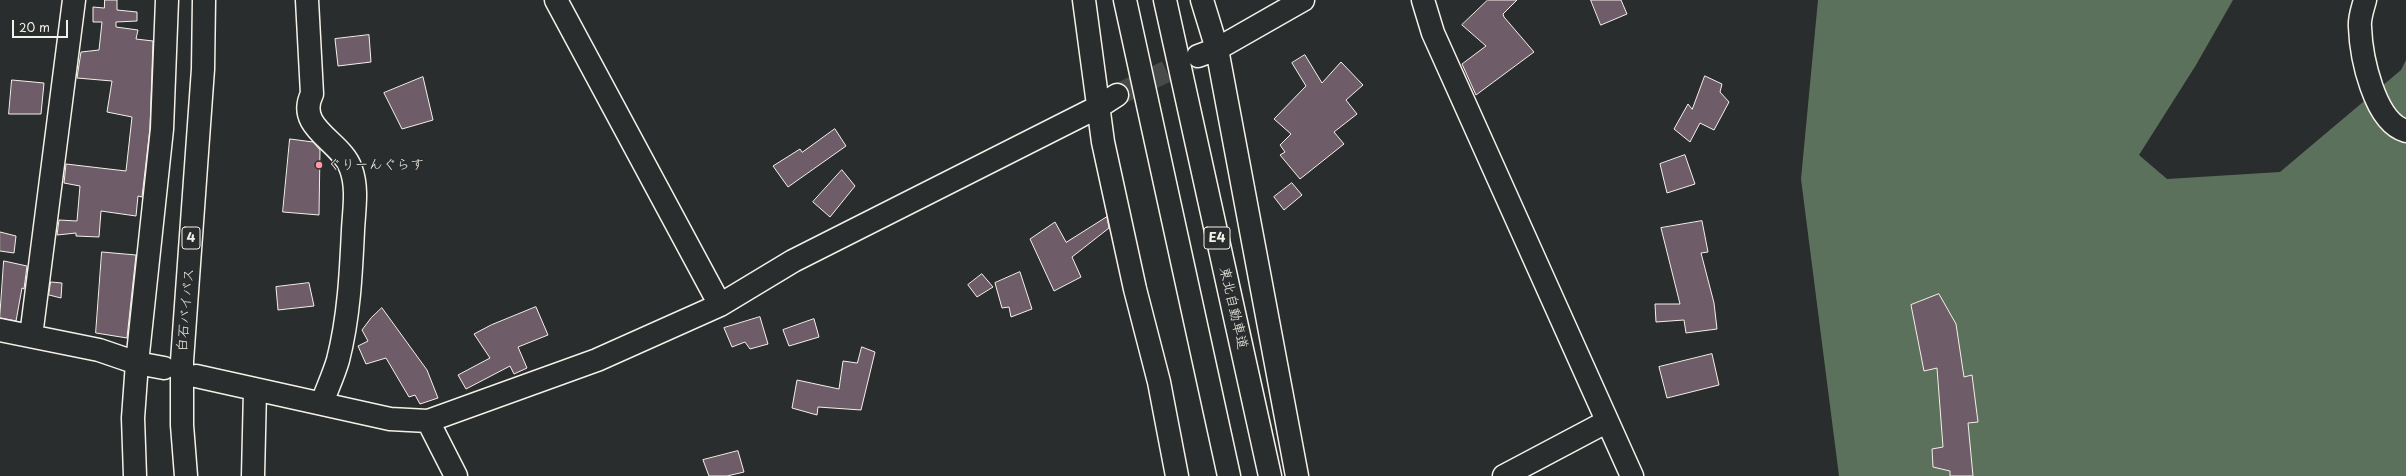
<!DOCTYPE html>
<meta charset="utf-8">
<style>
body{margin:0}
#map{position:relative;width:2406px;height:476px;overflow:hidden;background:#2a2d2e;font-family:"Playpen Sans",sans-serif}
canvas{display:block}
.scale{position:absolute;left:12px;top:20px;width:56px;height:18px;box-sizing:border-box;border:2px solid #f4f1e8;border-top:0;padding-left:5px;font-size:12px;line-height:14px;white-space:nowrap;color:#f4f1e8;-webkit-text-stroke:3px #2a2d2e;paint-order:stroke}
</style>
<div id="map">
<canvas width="2406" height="476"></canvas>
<div class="scale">20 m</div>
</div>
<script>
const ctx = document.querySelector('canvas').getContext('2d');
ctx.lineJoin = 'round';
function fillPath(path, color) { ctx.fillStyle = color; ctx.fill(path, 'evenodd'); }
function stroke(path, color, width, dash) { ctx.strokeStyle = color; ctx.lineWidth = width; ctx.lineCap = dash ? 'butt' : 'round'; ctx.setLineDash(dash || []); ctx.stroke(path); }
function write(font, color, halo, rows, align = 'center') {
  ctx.font = font + ' "Playpen Sans","Klee One",sans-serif'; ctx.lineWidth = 3; ctx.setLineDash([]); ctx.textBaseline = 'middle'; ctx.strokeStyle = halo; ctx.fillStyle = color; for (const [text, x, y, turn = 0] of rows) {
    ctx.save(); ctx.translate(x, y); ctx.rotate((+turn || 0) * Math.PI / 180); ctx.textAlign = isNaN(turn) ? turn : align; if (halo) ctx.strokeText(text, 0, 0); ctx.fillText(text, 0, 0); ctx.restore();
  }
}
const green = new Path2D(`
 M 1818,0 L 2233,0 L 2196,65 L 2139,155 L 2167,179 L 2280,172 L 2401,70 L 2406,60 L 2406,476 L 1839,476 L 1801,179 Z`);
const building = new Path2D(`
 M 105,0 L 117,0 L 117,10 L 137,12 L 137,21 L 116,22 L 116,27 L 138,30 L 136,39 L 153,41 L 150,128 L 142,197 L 138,196 L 136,216 L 101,211 L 99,237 L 76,236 L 76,233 L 57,235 L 59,220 L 77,221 L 80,186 L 64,183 L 66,164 L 126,171 L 132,117 L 107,112 L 112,81 L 77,78 L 81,52 L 99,50 L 102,22 L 93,22 L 93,7 L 104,8 Z
 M 1488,0 L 1517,0 L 1503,14 L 1504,17 L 1534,52 L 1476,95 L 1462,64 L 1486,46 L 1462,25 Z
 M 1591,0 L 1621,0 L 1627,14 L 1601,25 Z
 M 369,35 L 371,62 L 338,66 L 335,39 Z
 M 1305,55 L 1322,83 L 1341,62 L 1363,85 L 1346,100 L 1357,114 L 1334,132 L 1344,144 L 1300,179 L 1280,155 L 1285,152 L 1280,145 L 1291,134 L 1274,119 L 1306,86 L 1292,63 Z
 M 1705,76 L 1722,84 L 1720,92 L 1729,102 L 1714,130 L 1700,123 L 1690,142 L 1674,129 L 1688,104 L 1692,109 Z
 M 423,77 L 433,120 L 402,129 L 384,93 Z
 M 12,80 L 44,83 L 41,114 L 9,114 Z
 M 835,129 L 846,146 L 788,187 L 773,166 L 800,149 L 802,152 Z
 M 290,139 L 313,142 L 320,150 L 319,215 L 283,212 Z
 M 1685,155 L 1695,184 L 1667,193 L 1660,164 Z
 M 842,170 L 855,186 L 830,217 L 813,202 Z
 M 1292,183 L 1302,195 L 1284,210 L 1274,197 Z
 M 1107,217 L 1109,228 L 1072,257 L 1081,277 L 1054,291 L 1030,239 L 1055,222 L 1066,242 Z
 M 1702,221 L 1708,252 L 1701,253 L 1714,303 L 1717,329 L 1686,333 L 1684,320 L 1656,322 L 1655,304 L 1680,304 L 1661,228 Z
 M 0,232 L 16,236 L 14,253 L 0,251 Z
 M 102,252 L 136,255 L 127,338 L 96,333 Z
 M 4,261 L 27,266 L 24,289 L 22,288 L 16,321 L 0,318 Z
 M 1020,272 L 1032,309 L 1011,317 L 1009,307 L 1002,308 L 995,283 Z
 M 982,274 L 993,287 L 977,297 L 968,285 Z
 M 51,282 L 62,283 L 61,298 L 49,295 Z
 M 309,283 L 314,306 L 278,310 L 276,287 Z
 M 1939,294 L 1956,324 L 1964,377 L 1972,375 L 1978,422 L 1968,423 L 1973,476 L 1950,476 L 1950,471 L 1933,467 L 1932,449 L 1943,447 L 1937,368 L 1924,371 L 1911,305 Z
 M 536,307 L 548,335 L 518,347 L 527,368 L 514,374 L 510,366 L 466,389 L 458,375 L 490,358 L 474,334 L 491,325 Z
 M 382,308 L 427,370 L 438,398 L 420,404 L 415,395 L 409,397 L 386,358 L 366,364 L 358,346 L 368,341 L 362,330 L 371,318 Z
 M 760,317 L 768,344 L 750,349 L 745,342 L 732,347 L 724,328 Z
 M 814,319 L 819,337 L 789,346 L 783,330 Z
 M 862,347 L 875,352 L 861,410 L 818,407 L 817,415 L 792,408 L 797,380 L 839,389 L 843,361 L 857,363 Z
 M 1712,354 L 1719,385 L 1667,398 L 1659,367 Z
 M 738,451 L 744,472 L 727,476 L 709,476 L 703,460 Z`);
const minorTunnel = new Path2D(`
 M 1117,95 L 1197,57`);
const minor = new Path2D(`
 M 307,0 L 312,94 C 295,128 342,141 351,169 C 358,188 354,210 353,230 C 351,273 349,317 338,360 C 334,374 327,389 322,403
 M 556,0 L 720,305
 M 1084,0 L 1103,142 L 1135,289 L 1159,382 L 1177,476
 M 1202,0 L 1217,49 L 1297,476
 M 1423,0 L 1433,33 L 1632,476
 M 2365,0 C 2363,8 2359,18 2360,27 C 2361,56 2374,122 2406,131
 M 1198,56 L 1217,49 L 1303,0
 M 0,330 L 99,350 L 137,363 L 164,368
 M 31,336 L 74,0
 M 196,376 L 390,419 L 428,421 L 597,360 L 720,305 L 793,261 L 1100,106 L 1117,95
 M 428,421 L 456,476
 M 135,476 L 133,418 L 137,363 L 162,129 L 167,0
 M 253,476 L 255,390
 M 1504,476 L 1606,422`);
const highway = new Path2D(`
 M 1125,0 L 1229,476
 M 1165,0 L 1270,476
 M 186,476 L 182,425 L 182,361 L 203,69 L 204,0`);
const markers = [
 [319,165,4,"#ff9aa2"]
];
const shields = [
 [191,238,18],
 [1217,238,26]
];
const shieldNames = [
 ["4",191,238],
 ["E4",1217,238]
];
const poiNames = [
 ["ぐりーんぐらす",327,165]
];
const streetNames = [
 ["東北自動車道",1233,308,77],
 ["白石バイパス",186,310,-85]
];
fillPath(green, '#5c715c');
fillPath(building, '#6e5d68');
stroke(building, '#f4f1e8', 1);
stroke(minorTunnel, '#484a4a', 22, [22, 11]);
stroke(minor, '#f4f1e8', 25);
stroke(highway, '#f4f1e8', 25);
stroke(minor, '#2a2d2e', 22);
stroke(highway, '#2a2d2e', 22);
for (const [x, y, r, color] of markers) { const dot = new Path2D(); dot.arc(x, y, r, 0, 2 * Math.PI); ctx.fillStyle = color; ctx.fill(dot); stroke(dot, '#2a2d2e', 1.5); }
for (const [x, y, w] of shields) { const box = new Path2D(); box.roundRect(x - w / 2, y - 11, w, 22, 3); ctx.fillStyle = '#2a2d2e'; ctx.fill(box); stroke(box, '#f4f1e8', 1); }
write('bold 13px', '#f4f1e8', null, shieldNames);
write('14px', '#f4f1e8', '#2a2d2e', poiNames, 'left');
write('14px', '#f4f1e8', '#2a2d2e', streetNames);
</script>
